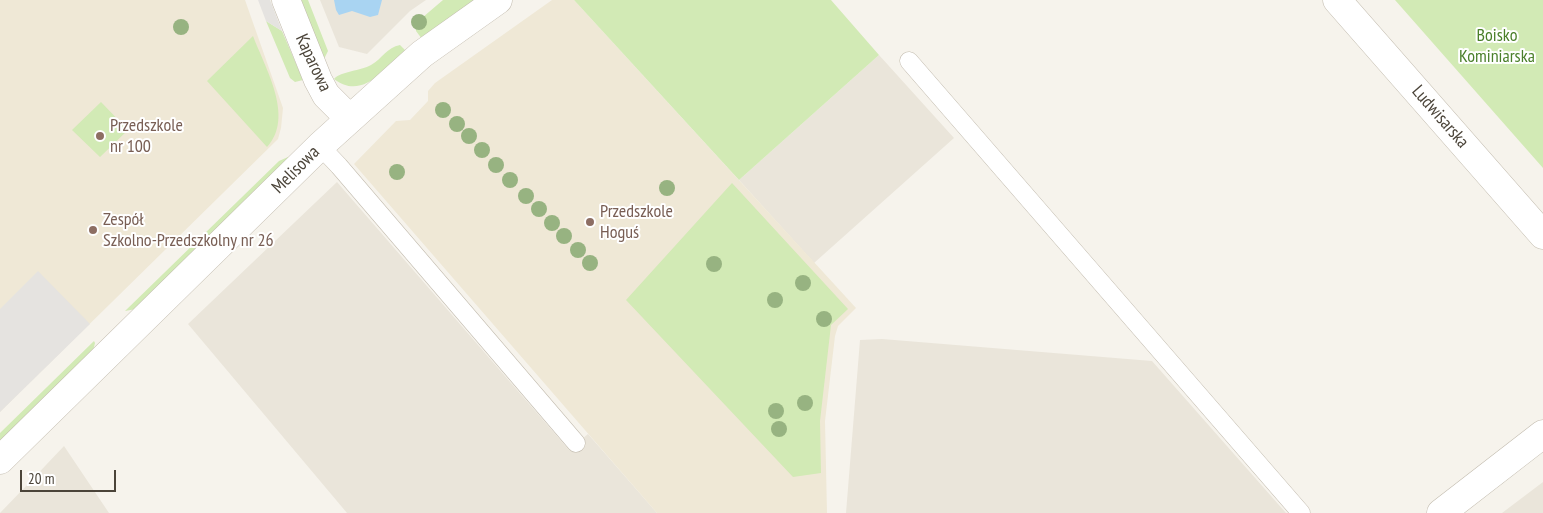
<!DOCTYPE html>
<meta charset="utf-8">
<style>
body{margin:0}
#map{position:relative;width:1543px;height:513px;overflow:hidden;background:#f6f3ec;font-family:"PT Sans Narrow",sans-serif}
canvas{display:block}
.scale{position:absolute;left:20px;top:470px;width:96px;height:22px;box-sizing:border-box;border:2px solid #4b4439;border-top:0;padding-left:6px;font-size:15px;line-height:18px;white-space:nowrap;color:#4b4439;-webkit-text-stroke:4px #fff;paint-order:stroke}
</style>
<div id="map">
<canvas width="1543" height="513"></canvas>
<div class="scale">20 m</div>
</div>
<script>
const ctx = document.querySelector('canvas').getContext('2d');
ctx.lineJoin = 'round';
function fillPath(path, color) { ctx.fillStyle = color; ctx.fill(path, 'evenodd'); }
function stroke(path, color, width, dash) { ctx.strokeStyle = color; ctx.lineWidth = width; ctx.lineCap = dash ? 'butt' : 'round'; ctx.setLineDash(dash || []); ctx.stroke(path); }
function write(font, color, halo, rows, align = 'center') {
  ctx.font = font + ' "PT Sans Narrow",sans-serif'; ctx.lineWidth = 4; ctx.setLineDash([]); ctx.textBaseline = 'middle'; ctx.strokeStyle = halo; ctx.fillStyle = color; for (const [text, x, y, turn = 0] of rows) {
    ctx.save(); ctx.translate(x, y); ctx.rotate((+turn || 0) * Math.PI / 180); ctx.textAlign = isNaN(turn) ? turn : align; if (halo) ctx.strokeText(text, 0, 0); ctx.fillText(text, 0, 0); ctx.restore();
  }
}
const residential = new Path2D(`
 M 320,0 L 426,0 L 410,11 L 367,54 L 339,47 Z
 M 879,55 L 954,138 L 814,263 L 739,180 Z
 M 337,182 L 569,450 L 588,434 L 657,513 L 347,513 L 188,324 Z
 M 882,339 L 1152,361 L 1286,513 L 846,513 L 860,340 Z
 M 64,446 L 109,513 L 0,513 L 27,485 Z
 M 1543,482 L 1543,513 L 1502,513 Z`);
const education = new Path2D(`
 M 0,0 L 245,0 L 283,108 L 281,128 L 278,139 L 0,412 Z
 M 552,0 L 574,0 L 856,308 L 838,326 L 835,336 L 825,421 L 827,513 L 657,513 L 354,164 L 396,121 L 410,120 L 428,101 L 428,91 L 435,83 Z`);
const green = new Path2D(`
 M 298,0 L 308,0 L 328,51 L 325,57 L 322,60 Z
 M 443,0 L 476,0 L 422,39 L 416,31 L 416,23 Z
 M 574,0 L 831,0 L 879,55 L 739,180 Z
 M 1395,0 L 1543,0 L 1543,168 Z
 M 266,21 L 282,31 L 303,80 L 295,82 L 290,78 Z
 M 253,36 C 265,68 295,117 267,147 L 207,81 Z
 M 400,45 L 406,51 C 386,68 362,101 334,79 C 341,71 361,71 371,65 C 382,59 387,47 400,45 Z
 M 101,102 L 128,130 L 100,157 L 72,130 Z
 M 288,157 L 290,159 L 136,309 L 125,311 L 279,161 Z
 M 732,183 L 848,309 L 831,325 L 820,421 L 821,473 L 793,477 L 626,300 Z
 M 94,341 L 95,343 L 93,351 L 0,442 L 0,433 Z`);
const parking = new Path2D(`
 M 258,0 L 270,0 L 282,31 L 266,21 Z
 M 38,271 L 90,324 L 0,412 L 0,309 Z`);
const water = new Path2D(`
 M 334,0 L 382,0 L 378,15 L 370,17 L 352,11 L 339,15 L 336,10 Z`);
const service = new Path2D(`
 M 909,61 L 1301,513
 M 320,146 L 339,166 L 576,443`);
const minor = new Path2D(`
 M 286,0 L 318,80 L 326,95 L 350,119
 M 1337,0 L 1543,235
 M 0,460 L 320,146 L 422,54 L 498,0`);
const tertiary = new Path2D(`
 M 1441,513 L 1543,434`);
const trees = [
 [419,22],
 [181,27],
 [443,110],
 [457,124],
 [469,136],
 [482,150],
 [496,165],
 [397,172],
 [510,180],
 [667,188],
 [526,196],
 [539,209],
 [552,223],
 [564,236],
 [578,250],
 [590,263],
 [714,264],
 [803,283],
 [775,300],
 [824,319],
 [805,403],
 [776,411],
 [779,429]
];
const markers = [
 [100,136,5,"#8d6e63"],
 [590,222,5,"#8d6e63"],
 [93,230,5,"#8d6e63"]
];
const parkNames = [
 ["Boisko",1497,36],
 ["Kominiarska",1497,57]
];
const streetNames = [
 ["Kaparowa",313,63,65],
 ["Ludwisarska",1440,117,49],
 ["Melisowa",296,170,-45]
];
const educationNames = [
 ["Przedszkole",110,126],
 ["nr 100",110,147],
 ["Przedszkole",600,212],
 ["Hoguś",600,233],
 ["Zespół",103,220],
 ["Szkolno-Przedszkolny nr 26",103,241]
];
fillPath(residential, '#eae5da');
fillPath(education, '#efe8d6');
fillPath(green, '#d2eab5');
fillPath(parking, '#e5e3e0');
fillPath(water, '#a9d4f2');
stroke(service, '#c2bbae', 19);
stroke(minor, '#c2bbae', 29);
stroke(tertiary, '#c2bbae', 29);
stroke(service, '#fff', 18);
stroke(minor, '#fff', 28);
stroke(tertiary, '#fff', 28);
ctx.fillStyle = '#97b381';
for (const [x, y] of trees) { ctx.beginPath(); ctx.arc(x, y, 8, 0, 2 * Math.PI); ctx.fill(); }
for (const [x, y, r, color] of markers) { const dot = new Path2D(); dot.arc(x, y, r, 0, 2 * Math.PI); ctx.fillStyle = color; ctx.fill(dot); stroke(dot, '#fff', 2); }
write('18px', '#4a7f2a', '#fff', parkNames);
write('18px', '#4b4439', '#fff', streetNames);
write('18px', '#785e54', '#fff', educationNames, 'left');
</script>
